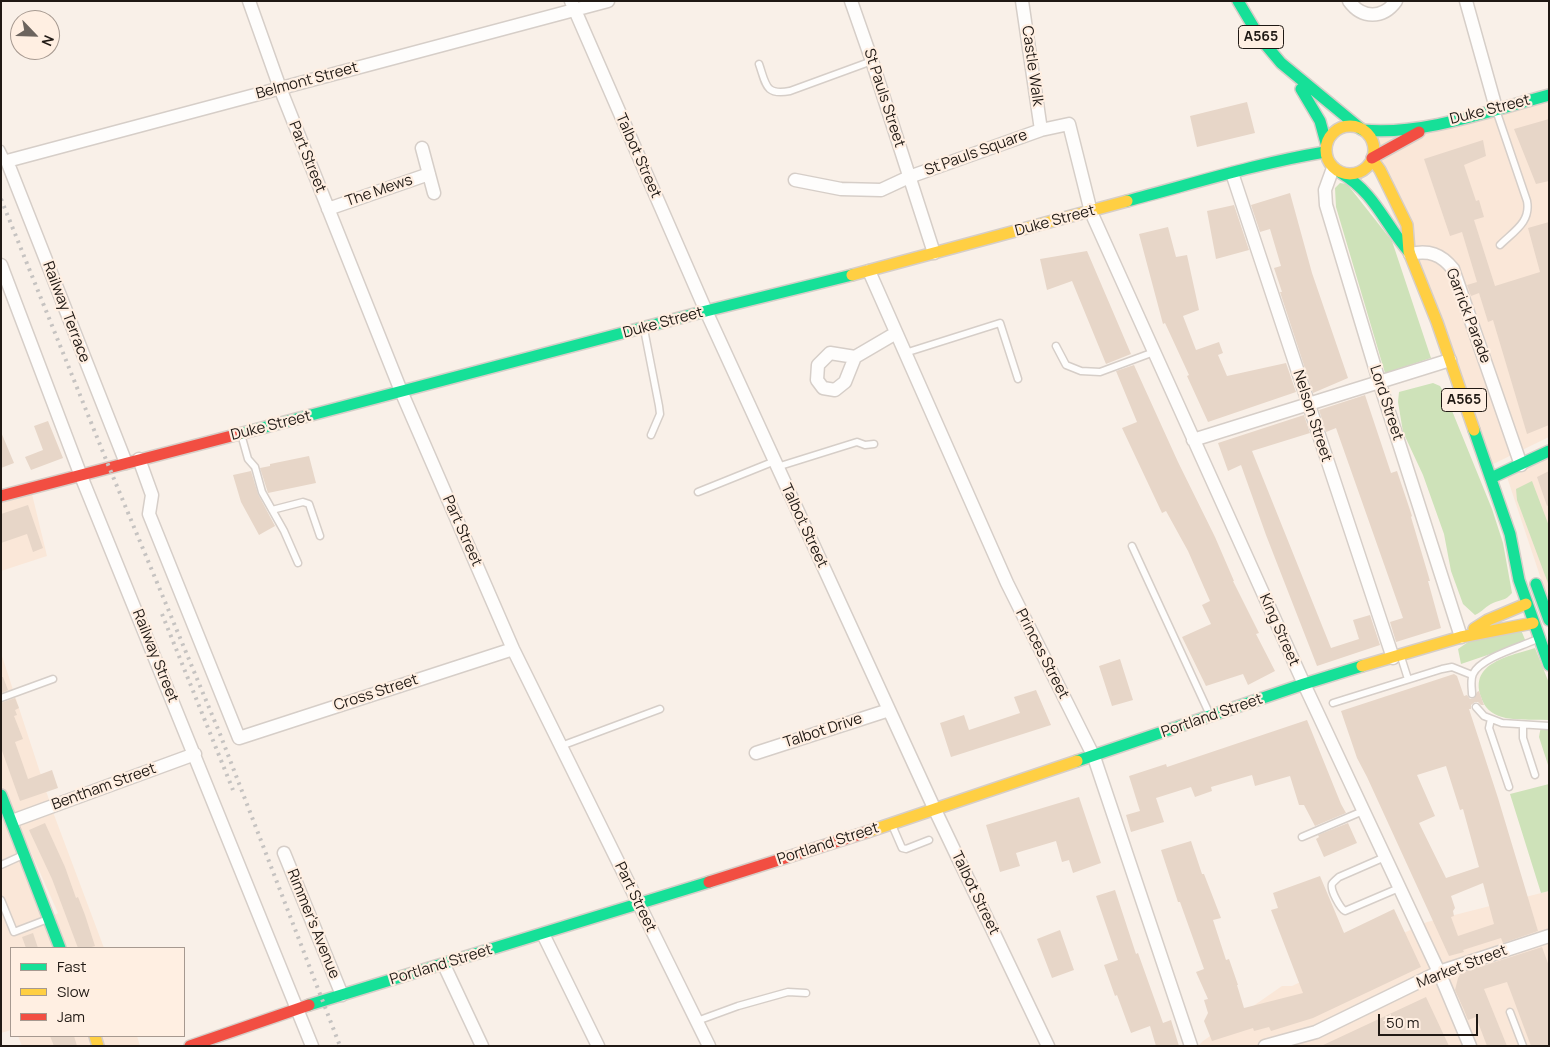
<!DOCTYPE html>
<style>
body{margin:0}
#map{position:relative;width:1550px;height:1047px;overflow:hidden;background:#f9f0e8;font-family:Manrope,sans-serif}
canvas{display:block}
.frame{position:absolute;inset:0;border:2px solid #201914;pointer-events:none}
.legend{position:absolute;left:10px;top:947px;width:175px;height:90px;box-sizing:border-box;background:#ffefe2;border:1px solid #a69990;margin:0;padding:6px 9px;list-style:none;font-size:15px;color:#201914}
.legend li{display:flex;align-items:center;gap:10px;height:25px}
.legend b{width:25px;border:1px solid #a69990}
.north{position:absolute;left:10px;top:10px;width:50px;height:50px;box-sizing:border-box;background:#ffefe2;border:1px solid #a69990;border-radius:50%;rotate:114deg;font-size:14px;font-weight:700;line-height:20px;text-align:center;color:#201914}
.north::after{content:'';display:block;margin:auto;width:18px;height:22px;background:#6c645e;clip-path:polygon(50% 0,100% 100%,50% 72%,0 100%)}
.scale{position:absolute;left:1378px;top:1014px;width:100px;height:22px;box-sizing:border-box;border:2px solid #201914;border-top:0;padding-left:6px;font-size:15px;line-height:18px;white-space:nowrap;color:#201914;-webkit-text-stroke:4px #ffefe2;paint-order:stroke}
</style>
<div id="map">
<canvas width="1550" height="1047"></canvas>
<div class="frame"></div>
<ul class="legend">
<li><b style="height:6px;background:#16e098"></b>Fast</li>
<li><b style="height:6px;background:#ffcf43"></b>Slow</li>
<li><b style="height:6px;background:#f24e42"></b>Jam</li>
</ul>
<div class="north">N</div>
<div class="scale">50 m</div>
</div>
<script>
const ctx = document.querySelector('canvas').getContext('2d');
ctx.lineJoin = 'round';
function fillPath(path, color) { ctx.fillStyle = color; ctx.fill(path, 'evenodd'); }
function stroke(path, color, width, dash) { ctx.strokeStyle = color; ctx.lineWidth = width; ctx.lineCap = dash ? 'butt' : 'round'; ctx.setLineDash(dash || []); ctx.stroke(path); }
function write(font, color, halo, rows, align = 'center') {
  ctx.font = font + ' Manrope,sans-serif'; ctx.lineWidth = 4.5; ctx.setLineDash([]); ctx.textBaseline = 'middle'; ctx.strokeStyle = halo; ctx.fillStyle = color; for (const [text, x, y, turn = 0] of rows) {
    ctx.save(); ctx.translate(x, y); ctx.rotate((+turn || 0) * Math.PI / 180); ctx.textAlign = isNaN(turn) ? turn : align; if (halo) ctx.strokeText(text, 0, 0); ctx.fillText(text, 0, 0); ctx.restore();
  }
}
const built = new Path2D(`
 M 1549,95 L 1549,437 L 1487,467 L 1372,159 L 1373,134 Z
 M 1549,458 L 1549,603 L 1507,477 Z
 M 32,494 L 47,556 L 1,571 L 1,503 Z
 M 1,653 L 53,812 L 104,948 L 11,948 L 11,1030 L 1,1033 L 1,814 L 44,921 L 58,913 L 1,785 Z
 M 1549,891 L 1549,1046 L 1198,1046 L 1203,1041 L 1282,986 L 1292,986 L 1427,922 Z
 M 18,1036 L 137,1036 L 140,1046 L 22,1046 Z`);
const green = new Path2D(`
 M 1340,183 L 1347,184 L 1392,241 L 1431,358 L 1385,373 L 1336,207 L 1335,188 Z
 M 1433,383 L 1440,386 L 1446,396 L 1492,509 L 1503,543 L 1512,593 C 1505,601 1502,599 1493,603 C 1486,606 1482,612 1475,615 L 1463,604 L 1451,571 L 1444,534 L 1423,475 L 1403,432 L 1398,402 L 1399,392 Z
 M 1532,481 L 1549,526 L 1549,586 L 1517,500 L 1516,489 Z
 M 1521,630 L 1526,642 L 1461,664 L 1458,649 L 1471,640 Z
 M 1535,648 L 1549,683 L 1549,720 C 1534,719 1516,721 1502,717 C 1491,714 1484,707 1481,697 C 1469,662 1511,656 1535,648 Z
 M 1541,726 L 1549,726 L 1549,768 L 1539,737 Z
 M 1549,784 L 1549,891 L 1541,893 L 1510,794 Z`);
const building = new Path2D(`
 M 1247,102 L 1255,133 L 1197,147 L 1190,116 Z
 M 1549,119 L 1549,181 L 1536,184 L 1514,129 Z
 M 1483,140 L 1486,156 L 1464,165 L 1476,201 L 1479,200 L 1484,217 L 1474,220 L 1495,286 L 1540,272 L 1528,228 L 1549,222 L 1549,425 L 1527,434 L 1493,320 L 1488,322 L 1479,293 L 1471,296 L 1467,285 L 1477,282 L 1462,232 L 1450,236 L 1424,159 Z
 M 1290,193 L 1312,273 L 1348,378 L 1313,393 L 1280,292 L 1282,292 L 1274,268 L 1281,266 L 1270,229 L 1260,232 L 1251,205 Z
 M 1234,205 L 1249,250 L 1216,259 L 1207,211 Z
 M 1168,227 L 1176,257 L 1187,255 L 1199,310 L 1183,316 L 1196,350 L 1219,342 L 1223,353 L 1218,355 L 1227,376 L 1286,363 L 1296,392 L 1208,422 L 1187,376 L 1189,375 L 1165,323 L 1163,324 L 1139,234 Z
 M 1087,251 L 1131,354 L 1106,364 L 1072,281 L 1047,290 L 1040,259 Z
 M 1134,365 L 1178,462 L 1215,537 L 1234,581 L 1233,581 L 1259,633 L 1256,634 L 1275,671 L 1248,685 L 1243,674 L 1206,686 L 1182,637 L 1211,624 L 1202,605 L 1210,601 L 1188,551 L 1166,511 L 1162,513 L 1122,428 L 1137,422 L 1116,371 Z
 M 1365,395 L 1391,473 L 1397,471 L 1412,516 L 1411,517 L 1430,581 L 1428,581 L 1441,628 L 1396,642 L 1390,622 L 1403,618 L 1336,428 L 1326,432 L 1319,410 Z
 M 1304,415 L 1310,433 L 1252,451 L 1331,648 L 1359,639 L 1353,620 L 1370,615 L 1380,645 L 1317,666 L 1266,535 L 1241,465 L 1228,471 L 1218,443 Z
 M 48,421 L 63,458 L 31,470 L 25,457 L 43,450 L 34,426 Z
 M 1,432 L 14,463 L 1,468 Z
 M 309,456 L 316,483 L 268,493 L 260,468 L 270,466 L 270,464 Z
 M 251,471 L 258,494 L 275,526 L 259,535 L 241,502 L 233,475 Z
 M 1549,471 L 1549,505 L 1547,506 L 1537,477 Z
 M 28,505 L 43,548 L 33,552 L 27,534 L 1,543 L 1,514 Z
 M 1120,659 L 1133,700 L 1112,706 L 1099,666 Z
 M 1454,674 L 1457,676 L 1464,696 L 1467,695 L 1470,699 L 1474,698 L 1477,692 L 1479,691 L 1484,705 L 1481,705 L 1478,702 L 1475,702 L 1471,705 L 1471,709 L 1469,709 L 1498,798 L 1538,931 L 1503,943 L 1501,938 L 1463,950 L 1464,952 L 1449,956 L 1367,777 L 1357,758 L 1341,711 ZM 1446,766 L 1460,810 L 1463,809 L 1479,867 L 1446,878 L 1419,823 L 1435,816 L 1417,775 ZM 1483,883 L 1494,924 L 1458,936 L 1451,917 L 1454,916 L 1453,911 L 1455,908 L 1451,896 Z
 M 1,677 L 3,677 L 8,690 L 1,693 Z
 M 1036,690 L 1051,725 L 951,757 L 940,723 L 964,715 L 969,730 L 1020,713 L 1014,697 Z
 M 15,698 L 19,708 L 15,710 L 17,715 L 14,716 L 23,739 L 15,742 L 27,776 L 28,779 L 52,770 L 58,788 L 20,801 L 1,748 L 1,703 Z
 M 1307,720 L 1341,804 L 1346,813 L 1315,826 L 1304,805 L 1299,805 L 1290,776 L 1255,786 L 1252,775 L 1211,787 L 1212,791 L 1195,797 L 1191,787 L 1156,798 L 1164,822 L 1131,832 L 1126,815 L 1140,811 L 1129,776 L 1166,764 L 1167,767 Z
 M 1079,797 L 1101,863 L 1073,873 L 1069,860 L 1062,862 L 1056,841 L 1016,853 L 1020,866 L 1000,872 L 986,825 Z
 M 45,823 L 65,867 L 76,898 L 78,897 L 85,915 L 95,946 L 88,948 L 78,948 L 52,879 L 29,830 Z
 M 1348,823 L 1357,843 L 1324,857 L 1316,839 L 1319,837 L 1318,835 Z
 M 1191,841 L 1202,874 L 1204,874 L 1221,918 L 1213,920 L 1226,960 L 1229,959 L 1238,985 L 1237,985 L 1244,1008 L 1303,993 L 1271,910 L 1278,908 L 1273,893 L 1320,876 L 1344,933 L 1394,909 L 1421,967 L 1313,1018 L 1271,1031 L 1269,1027 L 1254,1031 L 1253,1028 L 1212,1041 L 1204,1021 L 1208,1013 L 1204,1000 L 1208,999 L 1196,972 L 1204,969 L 1180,902 L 1178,902 L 1161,850 Z
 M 1115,890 L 1136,954 L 1138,953 L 1163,1023 L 1171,1020 L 1179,1046 L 1156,1046 L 1150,1026 L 1131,1033 L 1117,995 L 1115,996 L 1104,965 L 1118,960 L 1096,896 Z
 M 1060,930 L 1074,970 L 1052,978 L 1037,939 Z
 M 33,933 L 38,948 L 26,948 L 22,937 Z
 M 1542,947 L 1549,966 L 1549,1046 L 1531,1046 L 1507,982 L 1484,989 L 1507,1046 L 1487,1046 L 1476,1017 L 1468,1020 L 1464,1010 L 1455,990 L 1458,978 L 1461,973 Z
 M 1426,997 L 1449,1046 L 1321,1046 Z
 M 50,1036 L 74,1036 L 77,1046 L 54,1046 Z`);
const lane = new Path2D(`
 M 759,64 C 766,84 765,96 790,91 L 872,61
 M 1496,110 L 1527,201 C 1531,222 1514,231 1500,245
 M 1,149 L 7,161
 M 644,329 L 659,406 L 660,414 L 651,435
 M 1056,346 L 1066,365 L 1081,371 L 1100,372 L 1154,352
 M 905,353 L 1000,323 L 1018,379
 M 241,434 L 248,459 L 255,467 L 262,492 L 284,531 L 298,563
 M 777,467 L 857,442 L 865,445 L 874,444
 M 698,492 L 775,461
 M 272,510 L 303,502 L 309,504 L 320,536
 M 1132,546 L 1210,715
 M 1401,657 L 1408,679
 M 1472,694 C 1472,688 1470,680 1473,674 C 1480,658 1520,647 1535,640
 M 1,698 L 53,679
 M 1333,703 L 1442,669 L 1452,667 L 1472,675
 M 1476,707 L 1484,716 L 1502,723 L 1549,726
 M 1491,719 L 1489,728 L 1509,787
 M 1523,725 L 1523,738 L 1535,775
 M 561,746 L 660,709
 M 892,825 L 902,848 L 906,849 L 929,840
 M 1302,837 L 1363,811
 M 1385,857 L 1339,877 C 1338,878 1333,882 1332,884 C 1330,890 1340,908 1345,911 L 1399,888
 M 1,865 L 23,855
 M 1,900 L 14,932 L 48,919
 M 1510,1012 L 1523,1046
 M 697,1021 L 738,1006 L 788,992 L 806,993`);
const street = new Path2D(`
 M 249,1 L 280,88 L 401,391 L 513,649 L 709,1046
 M 571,1 L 706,311 L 935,810 L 1048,1046
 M 851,1 L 872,61 L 934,253
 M 1022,1 L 1041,130
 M 1349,1 C 1362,19 1383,19 1396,1
 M 1466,1 L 1496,108
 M 422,148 L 434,193
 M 1333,168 L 1325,190 L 1326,205 L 1379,381 L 1461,637
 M 1232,173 L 1393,658
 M 795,180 L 841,189 L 881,190 L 909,177 L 1041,130 L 1069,124 L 1091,212 L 1304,684 L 1439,972 L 1470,1046
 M 328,209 L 429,174
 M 1410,254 C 1429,250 1441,254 1453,269 L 1521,465
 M 1,265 L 81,476 L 312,1046
 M 869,271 L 1007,583 L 1094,757 L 1191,1046
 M 855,357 L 830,353 L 818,365 L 817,380 L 823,388 L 835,390 L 845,382 L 855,357 L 896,333
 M 1193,440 L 1450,360
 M 139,459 L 152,495 L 149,514 L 239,738 L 513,649
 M 126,463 L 7,161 L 608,1
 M 756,753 L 889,710
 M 12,821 L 195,754
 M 284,853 L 342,995
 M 543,934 L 598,1046
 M 444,965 L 482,1046
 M 1265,1046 L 1316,1032 L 1439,972 L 1549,936`);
const fast = new Path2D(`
 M 1238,1 L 1260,38 L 1281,63 L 1361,129
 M 1301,89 L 1320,121 L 1326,143
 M 1363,130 C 1422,136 1492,110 1549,95
 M 1341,173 C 1375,193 1384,223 1409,252
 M 1127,201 C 1192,184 1258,163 1325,152
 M 1474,430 L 1510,534 L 1519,580 L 1549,665
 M 239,434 L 706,311 L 852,275
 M 1491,478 L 1549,451
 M 1536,584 L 1549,620
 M 1077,761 L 1304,684 L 1362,666
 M 1,795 L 60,948
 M 309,1005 L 709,882`);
const slow = new Path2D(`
 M1326 150a24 24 0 1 1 48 0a24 24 0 1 1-48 0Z
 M 1372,159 L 1380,170 L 1407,225 L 1409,252 L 1437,322 L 1474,430
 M 852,275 L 1127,201
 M 1474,629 L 1488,620 L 1526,604
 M 1362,666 L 1461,637 L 1533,623
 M 867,832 L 1077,761
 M 95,1036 L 98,1046`);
const jam = new Path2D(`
 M 1372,158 L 1419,132
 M 1,496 L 239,434
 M 709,882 L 867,832
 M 190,1046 L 309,1005`);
const rail = new Path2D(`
 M 1,199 L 109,467 L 220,734 L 340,1046
 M 162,614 L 233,790`);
const shields = [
 [1261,37,45],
 [1464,400,45]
];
const shieldNames = [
 ["A565",1261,37],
 ["A565",1464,400]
];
const streetNames = [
 ["Castle Walk",1032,66,82],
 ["Belmont Street",307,81,-15],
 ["St Pauls Street",884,98,72],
 ["Duke Street",1490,110,-14],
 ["St Pauls Square",976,153,-20],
 ["Talbot Street",638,156,66],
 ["Part Street",307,157,68],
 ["The Mews",379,191,-19],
 ["Duke Street",1055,221,-15],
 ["Railway Terrace",66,312,69],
 ["Garrick Parade",1468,316,69],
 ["Duke Street",663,323,-15],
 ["Lord Street",1386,403,72],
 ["Nelson Street",1312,416,72],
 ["Duke Street",271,426,-14],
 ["Talbot Street",804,526,65],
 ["Part Street",462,531,66],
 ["King Street",1279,630,66],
 ["Princes Street",1042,654,63],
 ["Railway Street",155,656,68],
 ["Cross Street",376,693,-18],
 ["Portland Street",1212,716,-19],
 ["Talbot Drive",823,731,-18],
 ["Bentham Street",104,787,-20],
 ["Portland Street",828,844,-18],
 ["Talbot Street",975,893,64],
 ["Part Street",635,897,64],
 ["Rimmer's Avenue",313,924,68],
 ["Portland Street",441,965,-17],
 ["Market Street",1462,967,-21]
];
fillPath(built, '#fae7d8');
fillPath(green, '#cee2b9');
fillPath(building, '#e7d6c8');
stroke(lane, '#d6cec8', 9);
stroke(street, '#d6cec8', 15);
stroke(fast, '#d6cec8', 14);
stroke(slow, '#d6cec8', 14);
stroke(jam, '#d6cec8', 14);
stroke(lane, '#fefdfc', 6);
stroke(street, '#fefdfc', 12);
stroke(fast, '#16e098', 11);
stroke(slow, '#ffcf43', 11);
stroke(jam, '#f24e42', 11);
stroke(rail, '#c6c3c1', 4, [2.5, 5]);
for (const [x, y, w] of shields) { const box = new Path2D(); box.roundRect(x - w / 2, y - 11.5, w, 23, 4); ctx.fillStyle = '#ffefe2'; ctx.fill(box); stroke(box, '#201914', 1); }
write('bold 14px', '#201914', null, shieldNames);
write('15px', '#201914', '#ffefe2', streetNames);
</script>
